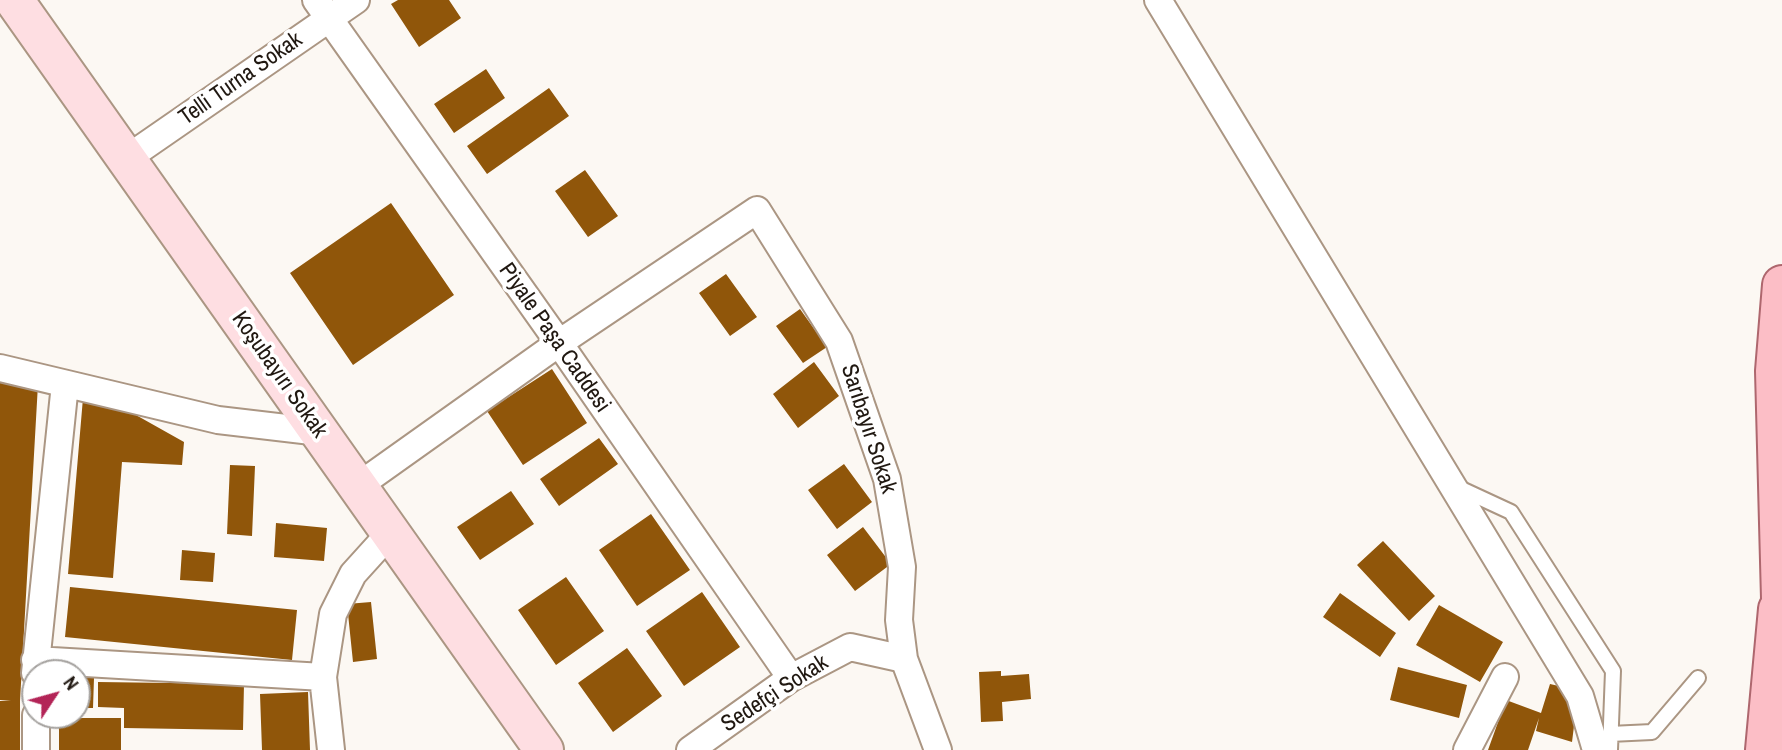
<!DOCTYPE html>
<meta charset="utf-8">
<style>
body{margin:0}
#map{position:relative;width:1782px;height:750px;overflow:hidden;background:#fcf8f3;font-family:"Archivo Narrow",sans-serif}
canvas{display:block}
.north{position:absolute;left:21px;top:659px;width:70px;height:70px;box-sizing:border-box;background:#fff;border:2px solid #a6a3a0;border-radius:50%;rotate:54deg;font-size:19px;font-weight:700;line-height:28px;text-align:center;color:#201811}
.north::after{content:'';display:block;margin:auto;width:24px;height:32px;background:#b32457;clip-path:polygon(50% 0,100% 100%,50% 72%,0 100%)}
</style>
<div id="map">
<canvas width="1782" height="750"></canvas>
<div class="north">N</div>
</div>
<script>
const ctx = document.querySelector('canvas').getContext('2d');
ctx.lineJoin = 'round';
function fillPath(path, color) { ctx.fillStyle = color; ctx.fill(path, 'evenodd'); }
function stroke(path, color, width, dash) { ctx.strokeStyle = color; ctx.lineWidth = width; ctx.lineCap = dash ? 'butt' : 'round'; ctx.setLineDash(dash || []); ctx.stroke(path); }
function write(font, color, halo, rows, align = 'center') {
  ctx.font = font + ' "Archivo Narrow",sans-serif'; ctx.lineWidth = 7; ctx.setLineDash([]); ctx.textBaseline = 'middle'; ctx.strokeStyle = halo; ctx.fillStyle = color; for (const [text, x, y, turn = 0] of rows) {
    ctx.save(); ctx.translate(x, y); ctx.rotate((+turn || 0) * Math.PI / 180); ctx.textAlign = isNaN(turn) ? turn : align; if (halo) ctx.strokeText(text, 0, 0); ctx.fillText(text, 0, 0); ctx.restore();
  }
}
const building = new Path2D(`
 M 398,0 L 449,0 L 461,18 L 419,47 L 391,4 Z
 M 486,69 L 505,98 L 454,133 L 434,104 Z
 M 549,88 L 569,116 L 487,174 L 467,146 Z
 M 585,170 L 618,216 L 588,237 L 555,191 Z
 M 391,203 L 454,295 L 353,365 L 290,273 Z
 M 726,274 L 757,317 L 730,336 L 699,293 Z
 M 800,309 L 827,347 L 803,363 L 776,326 Z
 M 814,362 L 839,396 L 798,428 L 773,394 Z
 M 552,369 L 587,423 L 523,465 L 487,411 Z
 M 0,382 L 38,384 L 20,701 L 20,750 L 0,750 L 0,701 L 11,701 L 0,700 Z
 M 83,398 L 127,410 L 184,442 L 182,465 L 122,462 L 113,578 L 68,574 Z
 M 599,438 L 618,464 L 559,506 L 540,479 Z
 M 844,464 L 872,502 L 837,529 L 808,490 Z
 M 230,465 L 255,466 L 252,536 L 227,534 Z
 M 511,491 L 534,524 L 480,560 L 457,527 Z
 M 651,514 L 690,570 L 637,606 L 599,550 Z
 M 276,523 L 327,528 L 324,561 L 274,557 Z
 M 863,527 L 891,564 L 855,591 L 827,555 Z
 M 1383,541 L 1435,596 L 1409,621 L 1357,565 Z
 M 182,550 L 215,553 L 213,582 L 180,580 Z
 M 566,577 L 604,631 L 556,665 L 518,610 Z
 M 70,587 L 297,610 L 292,660 L 65,637 Z
 M 702,592 L 740,647 L 684,686 L 646,631 Z
 M 1340,593 L 1396,633 L 1380,657 L 1323,617 Z
 M 371,602 L 377,659 L 353,662 L 347,604 Z
 M 1439,605 L 1503,642 L 1480,682 L 1416,645 Z
 M 627,648 L 662,696 L 613,732 L 578,683 Z
 M 1398,667 L 1467,685 L 1459,718 L 1390,700 Z
 M 1001,671 L 1001,676 L 1029,674 L 1031,699 L 1002,702 L 1003,721 L 981,722 L 979,672 Z
 M 77,678 L 94,678 L 93,708 L 77,708 Z
 M 98,682 L 244,684 L 243,730 L 124,728 L 124,708 L 98,707 Z
 M 1550,684 L 1563,687 L 1576,710 L 1572,742 L 1536,731 L 1539,718 L 1528,750 L 1488,750 L 1506,700 L 1541,713 Z
 M 308,692 L 310,750 L 262,750 L 260,694 Z
 M 59,718 L 121,718 L 121,750 L 59,750 Z`);
const lane = new Path2D(`
 M 1457,487 L 1511,512 L 1613,671 L 1610,750
 M 1610,734 L 1652,732 L 1698,678`);
const street = new Path2D(`
 M 316,0 L 559,343 L 791,678
 M 1158,0 L 1580,696 L 1596,750
 M 126,159 L 356,0
 M 0,368 L 218,420 L 320,432
 M 358,486 L 559,343 L 757,210 L 839,341 L 887,479 L 902,567 L 899,620 L 904,659 L 938,750
 M 35,660 L 323,677
 M 35,673 L 65,384
 M 36,715 L 36,750
 M 331,750 L 323,677 L 333,614 L 353,574 L 391,532
 M 690,750 L 791,678 L 850,647 L 904,659
 M 1467,750 L 1505,677`);
const secondary = new Path2D(`
 M 14,0 L 544,750`);
const primary = new Path2D(`
 M 1782,285 L 1775,371 L 1782,637
 M 1765,750 L 1778,609`);
const streetNames = [
 ["Telli Turna Sokak",241,79,-35],
 ["Piyale Paşa Caddesi",554,338,55],
 ["Koşubayırı Sokak",279,375,55],
 ["Sarıbayır Sokak",868,429,72],
 ["Sedefçi Sokak",775,694,-33]
];
fillPath(building, '#90560a');
stroke(lane, '#ab9683', 18);
stroke(street, '#ab9683', 30);
stroke(secondary, '#ab9683', 42);
stroke(primary, '#ae676e', 42);
stroke(lane, '#fff', 14);
stroke(street, '#fff', 26);
stroke(secondary, '#fedee2', 38);
stroke(primary, '#fcbec6', 38);
write('23px', '#201811', '#fff', streetNames);
</script>
